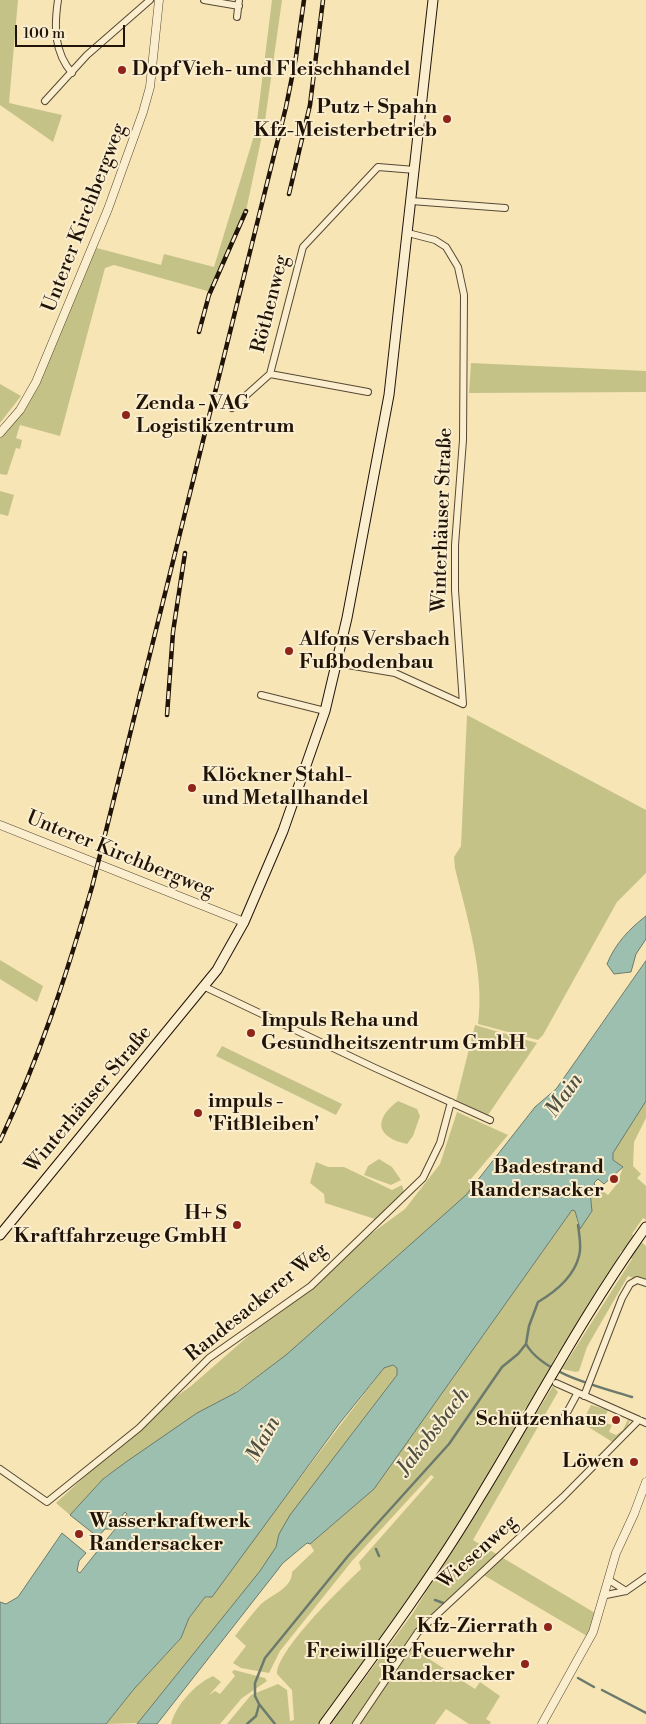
<!DOCTYPE html>
<meta charset="utf-8">
<style>
body{margin:0}
#map{position:relative;width:646px;height:1724px;overflow:hidden;background:#f7e5b5;font-family:"Libre Bodoni",serif}
canvas{display:block}
.scale{position:absolute;left:15px;top:25px;width:110px;height:22px;box-sizing:border-box;border:2px solid #201308;border-top:0;padding-left:6px;font-size:15px;line-height:18px;white-space:nowrap;color:#201308;-webkit-text-stroke:4px #faeecf;paint-order:stroke}
</style>
<div id="map">
<canvas width="646" height="1724"></canvas>
<div class="scale">100 m</div>
</div>
<script>
const ctx = document.querySelector('canvas').getContext('2d');
ctx.lineJoin = 'round';
function fillPath(path, color) { ctx.fillStyle = color; ctx.fill(path, 'evenodd'); }
function stroke(path, color, width, dash) { ctx.strokeStyle = color; ctx.lineWidth = width; ctx.lineCap = dash ? 'butt' : 'round'; ctx.setLineDash(dash || []); ctx.stroke(path); }
function write(font, color, halo, rows, align = 'center') {
  ctx.font = font + ' "Libre Bodoni",serif'; ctx.lineWidth = 4; ctx.setLineDash([]); ctx.textBaseline = 'middle'; ctx.strokeStyle = halo; ctx.fillStyle = color; for (const [text, x, y, turn = 0] of rows) {
    ctx.save(); ctx.translate(x, y); ctx.rotate((+turn || 0) * Math.PI / 180); ctx.textAlign = isNaN(turn) ? turn : align; if (halo) ctx.strokeText(text, 0, 0); ctx.fillText(text, 0, 0); ctx.restore();
  }
}
const green = new Path2D(`
 M 0,0 L 18,0 L 9,103 L 62,115 L 53,142 L 0,105 Z
 M 272,0 L 282,0 L 265,121 L 246,211 L 211,292 L 114,265 L 105,268 L 60,436 L 20,425 L 16,438 L 22,440 L 20,449 L 16,448 L 7,475 L 0,474 L 0,433 L 20,410 L 93,247 L 161,265 L 164,254 L 214,267 L 256,129 Z
 M 471,363 L 646,371 L 646,392 L 469,393 Z
 M 0,384 L 21,396 L 0,423 Z
 M 0,491 L 14,495 L 8,516 L 0,514 Z
 M 467,715 L 646,810 L 646,873 L 617,902 L 543,1035 L 538,1040 L 478,1024 C 485,973 467,918 455,868 L 454,857 L 461,846 Z
 M 0,960 L 43,986 L 37,1002 L 0,979 Z
 M 475,1025 L 537,1043 L 488,1115 L 456,1101 Z
 M 222,1046 L 342,1104 L 336,1115 L 216,1056 Z
 M 398,1101 L 417,1109 L 420,1116 L 413,1136 L 407,1144 C 375,1137 374,1119 398,1101 Z
 M 646,1101 L 646,1118 L 634,1142 L 633,1166 L 641,1174 L 637,1178 L 646,1186 L 646,1220 L 643,1218 L 632,1234 L 646,1246 L 646,1283 L 628,1276 L 587,1347 L 579,1371 L 576,1372 L 562,1369 L 632,1259 L 621,1251 L 616,1265 L 563,1349 L 557,1354 L 533,1400 L 521,1413 L 509,1441 L 428,1573 L 319,1724 L 227,1724 L 251,1695 L 278,1684 L 287,1690 L 290,1721 L 294,1720 L 292,1690 L 277,1674 C 277,1650 342,1587 361,1569 L 359,1562 L 434,1477 L 431,1475 L 352,1561 L 280,1651 L 269,1673 L 241,1668 L 233,1663 L 246,1646 L 235,1636 C 243,1626 251,1615 260,1605 C 270,1595 292,1589 292,1572 L 314,1551 L 310,1544 L 373,1489 L 572,1210 L 575,1211 L 578,1226 L 580,1228 L 592,1211 L 590,1192 L 595,1185 L 608,1195 L 617,1184 L 623,1167 L 613,1160 L 613,1153 Z
 M 457,1112 L 508,1135 L 471,1179 L 476,1195 L 287,1355 L 237,1391 L 195,1428 L 153,1448 L 106,1476 L 70,1515 L 56,1503 L 156,1411 L 191,1386 L 253,1332 L 285,1309 L 372,1233 L 405,1209 L 440,1164 Z
 M 379,1159 L 392,1167 L 401,1180 L 391,1185 L 364,1175 L 368,1166 Z
 M 316,1162 L 328,1167 L 344,1167 L 392,1190 L 402,1185 L 404,1192 L 375,1219 L 325,1203 L 324,1194 L 310,1183 Z
 M 393,1365 L 397,1368 L 397,1375 L 345,1443 L 280,1537 C 272,1560 254,1579 240,1597 C 207,1640 172,1681 139,1723 L 106,1724 L 134,1689 L 181,1638 L 189,1618 L 205,1597 L 208,1598 L 231,1571 L 235,1563 L 384,1368 Z
 M 553,1386 L 558,1392 L 473,1540 L 595,1613 L 587,1636 L 480,1573 L 408,1645 L 475,1689 L 480,1682 L 500,1696 L 486,1719 L 491,1722 L 490,1724 L 469,1724 L 446,1709 L 435,1724 L 331,1724 L 413,1613 Z
 M 591,1405 L 608,1410 L 603,1422 L 612,1425 L 609,1432 L 616,1435 L 623,1430 L 628,1419 L 630,1420 L 626,1431 L 614,1443 L 582,1423 Z
 M 234,1670 L 265,1678 L 267,1681 L 242,1698 L 220,1724 L 171,1724 C 176,1705 195,1684 213,1676 L 221,1682 L 209,1695 L 215,1691 L 220,1694 L 235,1676 L 232,1672 Z`);
const water = new Path2D(`
 M 646,916 L 646,939 L 636,954 L 631,972 L 614,974 L 607,964 C 615,944 629,929 646,916 Z
 M 646,961 L 646,1101 L 613,1153 L 613,1160 L 623,1167 L 604,1184 L 598,1179 L 594,1183 L 595,1185 L 590,1192 L 592,1211 L 580,1229 L 575,1211 L 572,1210 L 374,1489 L 310,1544 L 307,1543 L 283,1563 L 157,1724 L 137,1724 L 260,1571 L 276,1547 L 279,1534 L 290,1515 L 397,1375 L 397,1368 L 393,1365 L 384,1368 L 339,1424 L 212,1597 L 205,1597 L 189,1618 L 181,1638 L 134,1689 L 106,1724 L 0,1724 L 0,1602 L 6,1604 L 18,1597 L 62,1533 L 86,1553 L 79,1561 L 77,1571 L 80,1573 L 127,1514 L 125,1512 L 112,1529 L 105,1529 L 98,1537 L 70,1515 L 103,1479 L 126,1462 L 197,1413 L 237,1392 L 286,1355 L 466,1195 L 535,1107 L 556,1089 Z`);
const stream = new Path2D(`
 M 526,1344 C 543,1374 600,1387 632,1397
 M 376,1549 L 379,1556
 M 435,1600 L 446,1604
 M 578,1678 L 594,1687
 M 602,1690 L 646,1713
 M 247,1724 L 256,1716 L 259,1705
 M 275,1724 L 259,1704 L 255,1696 L 255,1683 L 265,1658 L 348,1556 L 449,1444 L 502,1367 L 518,1354 L 526,1344 L 529,1326 L 538,1302 C 555,1292 574,1276 579,1256 C 582,1247 579,1234 578,1225`);
const minor = new Path2D(`
 M 58,0 C 54,27 54,52 72,73
 M 204,0 L 239,6
 M 237,17 L 239,0
 M 45,101 L 87,55 L 150,0
 M 411,201 L 505,208
 M 270,374 L 368,392
 M 232,408 L 270,374 L 303,247 L 378,167 L 415,170
 M 336,663 L 395,673 L 463,704 L 455,590 L 455,545 L 463,440 L 464,295 L 458,267 L 446,247 L 435,240 L 408,233
 M 261,695 L 325,711
 M 205,987 L 375,1068 L 490,1120
 M 556,1383 L 646,1423
 M 584,1396 L 622,1298 L 630,1284 L 637,1280 L 646,1283
 M 563,1420 L 577,1394
 M 0,1469 L 47,1502 L 139,1428 L 209,1358 L 311,1286 L 423,1178 L 440,1143 L 451,1102
 M 609,1580 L 626,1591
 M 606,1595 L 626,1591 L 646,1577
 M 356,1724 L 418,1632 L 563,1497 L 639,1420`);
const tertiary = new Path2D(`
 M 0,433 L 20,410 L 36,382 L 108,209 L 143,112 L 150,87 L 159,0
 M 0,825 L 244,922
 M 542,1724 L 593,1632 L 616,1553 L 634,1514 L 646,1482`);
const secondary = new Path2D(`
 M 0,1235 L 217,970 L 244,922 L 283,831 L 325,711 L 347,618 L 389,395 L 433,0
 M 324,1724 C 378,1650 433,1576 480,1497 C 535,1407 584,1313 646,1227`);
const rail = new Path2D(`
 M 289,194 L 310,105 L 323,0
 M 199,332 L 209,295 L 246,211
 M 167,715 L 173,632 L 185,553
 M 0,1141 C 39,1059 67,974 92,887 L 286,107 L 296,57 L 304,0`);
const markers = [
 [122,70,5,"#8f2418"],
 [447,119,5,"#8f2418"],
 [126,415,5,"#8f2418"],
 [289,651,5,"#8f2418"],
 [192,788,5,"#8f2418"],
 [251,1033,5,"#8f2418"],
 [198,1113,5,"#8f2418"],
 [614,1179,5,"#8f2418"],
 [237,1225,5,"#8f2418"],
 [616,1420,5,"#8f2418"],
 [634,1462,5,"#8f2418"],
 [79,1534,5,"#8f2418"],
 [548,1627,5,"#8f2418"],
 [525,1664,5,"#8f2418"]
];
const poiNames = [
 ["Dopf Vieh- und Fleischhandel",132,70],
 ["Putz + Spahn",437,108,"right"],
 ["Kfz-Meisterbetrieb",437,131,"right"],
 ["Zenda - VAG",136,404],
 ["Logistikzentrum",136,427],
 ["Alfons Versbach",299,640],
 ["Fußbodenbau",299,663],
 ["Klöckner Stahl-",202,776],
 ["und Metallhandel",202,799],
 ["Impuls Reha und",261,1021],
 ["Gesundheitszentrum GmbH",261,1044],
 ["impuls -",208,1102],
 ["'FitBleiben'",208,1125],
 ["Badestrand",604,1168,"right"],
 ["Randersacker",604,1191,"right"],
 ["H+ S",227,1214,"right"],
 ["Kraftfahrzeuge GmbH",227,1237,"right"],
 ["Schützenhaus",606,1420,"right"],
 ["Löwen",624,1462,"right"],
 ["Wasserkraftwerk",89,1522],
 ["Randersacker",89,1545],
 ["Kfz-Zierrath",538,1627,"right"],
 ["Freiwillige Feuerwehr",515,1652,"right"],
 ["Randersacker",515,1675,"right"]
];
const streetNames = [
 ["Unterer Kirchbergweg",85,218,-69],
 ["Röthenweg",271,304,-76],
 ["Winterhäuser Straße",443,520,-88],
 ["Unterer Kirchbergweg",120,855,22],
 ["Winterhäuser Straße",89,1100,-50],
 ["Randesackerer Weg",257,1303,-39],
 ["Wiesenweg",478,1553,-42]
];
const waterNames = [
 ["Main",565,1096,-54],
 ["Jakobsbach",434,1432,-52],
 ["Main",264,1440,-61]
];
fillPath(green, '#c5c288');
fillPath(water, '#9dbfaf');
stroke(water, '#6b7a6c', 1);
stroke(stream, '#6b7a6c', 2.5);
stroke(minor, '#564833', 8);
stroke(tertiary, '#564833', 9);
stroke(secondary, '#201308', 11);
stroke(minor, '#faeecf', 6);
stroke(tertiary, '#faeecf', 8);
stroke(secondary, '#faeecf', 9);
stroke(rail, '#201308', 4.5);
stroke(rail, '#faeecf', 2.5, [8]);
for (const [x, y, r, color] of markers) { const dot = new Path2D(); dot.arc(x, y, r, 0, 2 * Math.PI); ctx.fillStyle = color; ctx.fill(dot); stroke(dot, '#faeecf', 2); }
write('bold 20px', '#201308', '#faeecf', poiNames, 'left');
write('20px', '#201308', '#faeecf', streetNames);
write('italic 21px', '#4c4f42', '#faeecf', waterNames);
</script>
